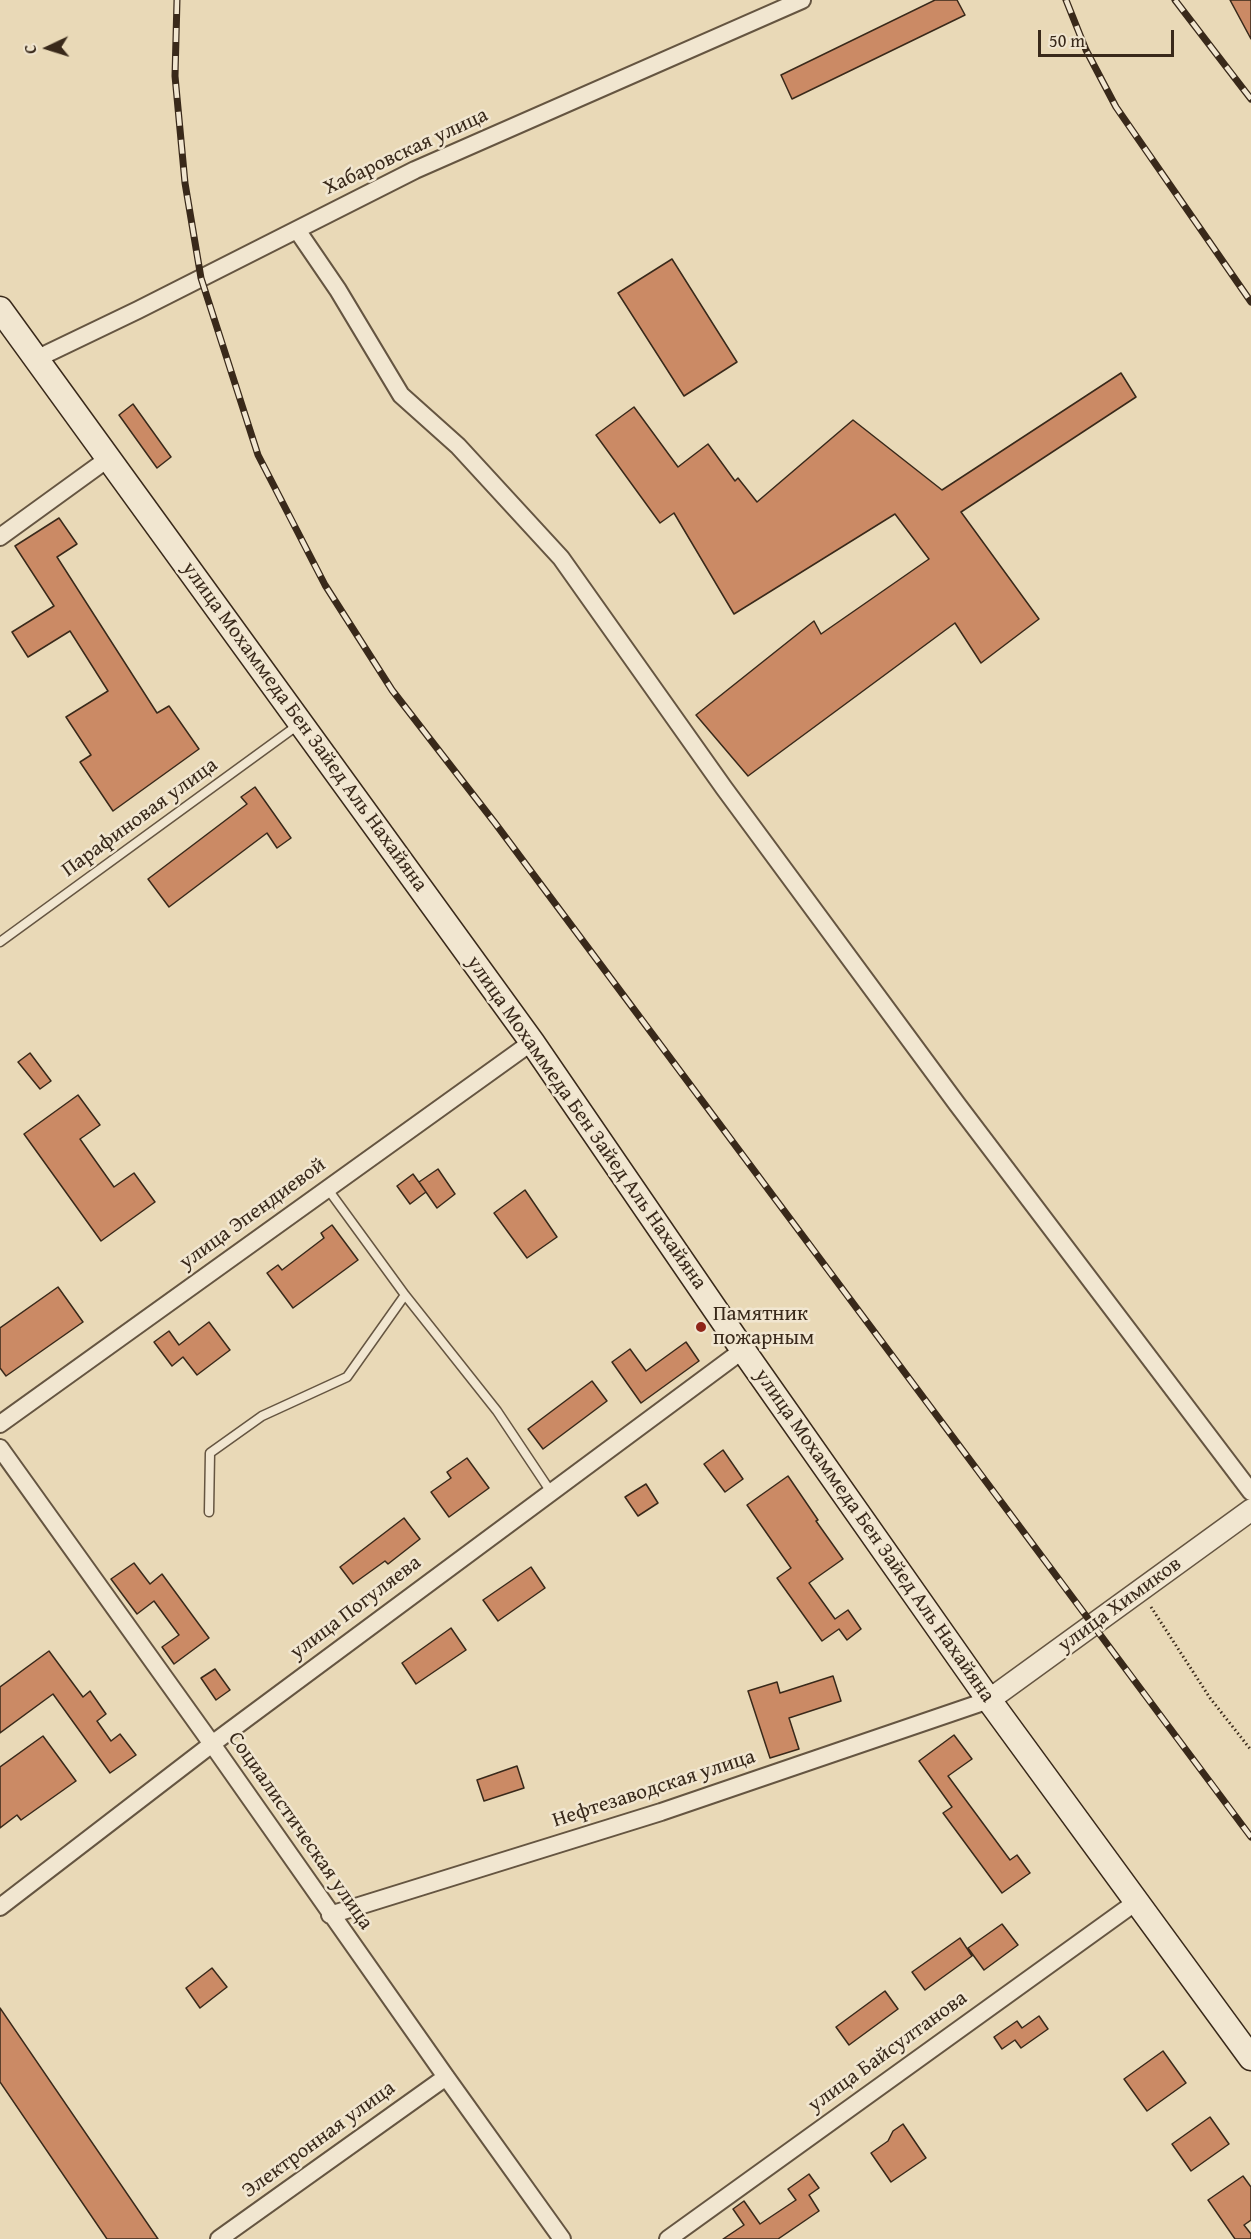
<!DOCTYPE html>
<meta charset="utf-8">
<style>
body{margin:0}
#map{position:relative;width:1251px;height:2239px;overflow:hidden;background:#e9d9b7;font-family:"Gentium Book Plus",serif}
canvas{display:block}
.north{position:absolute;left:18px;top:18px;width:60px;height:60px;-webkit-text-stroke:4px #f1e6d0;paint-order:stroke;rotate:266deg;font-size:16px;font-weight:700;line-height:24px;text-align:center;color:#39291a}
.north::after{content:'';display:block;margin:auto;width:21px;height:27px;background:#39291a;clip-path:polygon(50% 0,100% 100%,50% 72%,0 100%)}
.scale{position:absolute;left:1038px;top:30px;width:136px;height:27px;box-sizing:border-box;border:3px solid #39291a;border-top:0;padding-left:8px;font-size:18px;line-height:21px;white-space:nowrap;color:#39291a;-webkit-text-stroke:4px #f1e6d0;paint-order:stroke}
</style>
<div id="map">
<canvas width="1251" height="2239"></canvas>
<div class="north">С</div>
<div class="scale">50 m</div>
</div>
<script>
const ctx = document.querySelector('canvas').getContext('2d');
ctx.lineJoin = 'round';
function fillPath(path, color) { ctx.fillStyle = color; ctx.fill(path, 'evenodd'); }
function stroke(path, color, width, dash) { ctx.strokeStyle = color; ctx.lineWidth = width; ctx.lineCap = dash ? 'butt' : 'round'; ctx.setLineDash(dash || []); ctx.stroke(path); }
function write(font, color, halo, rows, align = 'center') {
  ctx.font = font + ' "Gentium Book Plus",serif'; ctx.lineWidth = 5; ctx.setLineDash([]); ctx.textBaseline = 'middle'; ctx.strokeStyle = halo; ctx.fillStyle = color; for (const [text, x, y, turn = 0] of rows) {
    ctx.save(); ctx.translate(x, y); ctx.rotate((+turn || 0) * Math.PI / 180); ctx.textAlign = isNaN(turn) ? turn : align; if (halo) ctx.strokeText(text, 0, 0); ctx.fillText(text, 0, 0); ctx.restore();
  }
}
const building = new Path2D(`
 M 935,0 L 957,0 L 965,15 L 792,99 L 781,75 Z
 M 1230,0 L 1251,0 L 1251,39 Z
 M 672,259 L 737,362 L 684,396 L 618,293 Z
 M 1121,373 L 1136,397 L 961,512 L 1039,619 L 981,663 L 955,623 L 748,776 L 696,715 L 814,621 L 821,634 L 929,559 L 895,514 L 734,614 L 674,513 L 660,523 L 596,435 L 634,407 L 678,467 L 708,444 L 735,481 L 738,478 L 757,502 L 853,420 L 942,490 Z
 M 133,404 L 171,457 L 157,468 L 119,415 Z
 M 59,518 L 77,544 L 57,557 L 157,713 L 169,706 L 199,749 L 113,811 L 80,762 L 91,755 L 66,717 L 108,691 L 70,631 L 28,657 L 12,632 L 54,606 L 15,546 Z
 M 255,787 L 291,838 L 277,848 L 267,833 L 169,907 L 148,879 L 247,804 L 241,797 Z
 M 30,1053 L 51,1081 L 40,1089 L 18,1062 Z
 M 78,1095 L 100,1125 L 80,1139 L 114,1187 L 134,1173 L 155,1202 L 101,1241 L 24,1134 Z
 M 438,1169 L 455,1194 L 437,1208 L 419,1182 Z
 M 413,1174 L 426,1192 L 410,1204 L 397,1186 Z
 M 525,1190 L 557,1237 L 527,1258 L 494,1213 Z
 M 332,1225 L 358,1260 L 293,1308 L 267,1273 L 278,1265 L 282,1270 L 324,1238 L 321,1233 Z
 M 58,1287 L 83,1322 L 6,1376 L 0,1368 L 0,1328 Z
 M 209,1322 L 230,1350 L 197,1375 L 183,1357 L 172,1366 L 154,1342 L 169,1331 L 179,1345 Z
 M 686,1342 L 699,1361 L 641,1403 L 612,1362 L 630,1349 L 646,1371 Z
 M 592,1381 L 607,1401 L 543,1449 L 528,1429 Z
 M 723,1450 L 743,1479 L 725,1492 L 704,1464 Z
 M 467,1458 L 489,1488 L 449,1517 L 431,1492 L 451,1478 L 447,1472 Z
 M 788,1476 L 818,1520 L 816,1521 L 843,1559 L 809,1583 L 835,1619 L 848,1610 L 861,1629 L 847,1640 L 839,1629 L 822,1641 L 777,1578 L 791,1568 L 747,1505 Z
 M 646,1484 L 658,1503 L 638,1516 L 625,1497 Z
 M 404,1518 L 420,1539 L 388,1564 L 385,1561 L 353,1584 L 340,1567 Z
 M 134,1563 L 150,1584 L 162,1574 L 209,1638 L 174,1664 L 162,1647 L 179,1635 L 154,1601 L 137,1614 L 111,1579 Z
 M 531,1567 L 545,1588 L 498,1621 L 483,1600 Z
 M 451,1628 L 466,1650 L 416,1684 L 402,1663 Z
 M 49,1651 L 83,1697 L 90,1691 L 106,1714 L 97,1721 L 111,1741 L 120,1734 L 136,1755 L 110,1773 L 53,1694 L 0,1733 L 0,1687 Z
 M 215,1669 L 230,1690 L 216,1700 L 201,1678 Z
 M 833,1676 L 841,1701 L 789,1718 L 799,1749 L 770,1758 L 748,1691 L 777,1682 L 780,1693 Z
 M 954,1735 L 972,1759 L 948,1776 L 1010,1860 L 1017,1855 L 1030,1873 L 1002,1893 L 943,1813 L 952,1807 L 919,1761 Z
 M 43,1736 L 76,1781 L 21,1820 L 17,1815 L 0,1828 L 0,1767 Z
 M 517,1766 L 524,1788 L 484,1801 L 477,1780 Z
 M 1002,1924 L 1018,1945 L 984,1970 L 968,1948 Z
 M 960,1938 L 972,1956 L 925,1990 L 912,1972 Z
 M 212,1968 L 227,1987 L 200,2008 L 186,1988 Z
 M 885,1991 L 898,2009 L 849,2045 L 836,2027 Z
 M 0,2008 L 158,2239 L 107,2239 L 0,2082 Z
 M 1039,2016 L 1048,2029 L 1021,2048 L 1015,2040 L 1002,2049 L 994,2037 L 1017,2021 L 1022,2028 Z
 M 1163,2051 L 1186,2083 L 1147,2111 L 1124,2079 Z
 M 1210,2117 L 1229,2144 L 1191,2171 L 1172,2144 Z
 M 903,2124 L 926,2158 L 891,2182 L 871,2153 L 888,2141 L 893,2131 Z
 M 809,2174 L 819,2188 L 809,2195 L 819,2211 L 778,2239 L 723,2239 L 744,2225 L 733,2209 L 744,2201 L 760,2224 L 796,2200 L 788,2189 Z
 M 1243,2176 L 1251,2187 L 1251,2220 L 1244,2225 L 1251,2234 L 1251,2239 L 1235,2239 L 1208,2200 Z`);
const path = new Path2D(`
 M 1151,1607 L 1210,1698 L 1251,1750`);
const service = new Path2D(`
 M 0,942 L 298,725
 M 327,1188 L 405,1295 L 497,1411 L 551,1492
 M 209,1512 L 210,1453 L 262,1416 L 347,1377 L 405,1295`);
const minor = new Path2D(`
 M 297,230 L 338,290 L 401,395 L 458,446 L 561,558 L 724,788 L 957,1104 L 1251,1492
 M 36,359 L 138,310 L 415,170 L 802,0
 M 0,537 L 109,458
 M 0,1424 L 532,1042
 M 0,1448 L 212,1744 L 446,2077 L 562,2239
 M 0,1907 L 212,1744 L 743,1350
 M 330,1915 L 661,1812 L 989,1700
 M 219,2239 L 446,2077
 M 668,2239 L 1136,1902`);
const tertiary = new Path2D(`
 M 989,1700 L 1251,1510`);
const secondary = new Path2D(`
 M 0,309 L 532,1042 L 743,1350 L 989,1700 L 1251,2058`);
const rail = new Path2D(`
 M 177,0 L 175,76 L 185,183 L 201,278 L 258,455 L 325,585 L 392,690 L 495,823 L 1251,1837
 M 1066,0 L 1086,50 L 1116,107 L 1251,302
 M 1175,0 L 1251,99`);
const markers = [
 [701,1327,6,"#8f2418"]
];
const streetNames = [
 ["Хабаровская улица",406,152,-25],
 ["улица Мохаммеда Бен Зайед Аль Нахайяна",304,727,54],
 ["Парафиновая улица",140,818,-36],
 ["улица Мохаммеда Бен Зайед Аль Нахайяна",586,1123,55],
 ["улица Эпендиевой",253,1214,-36],
 ["улица Мохаммеда Бен Зайед Аль Нахайяна",874,1536,55],
 ["улица Химиков",1120,1605,-36],
 ["улица Погуляева",356,1608,-37],
 ["Нефтезаводская улица",654,1789,-18],
 ["Социалистическая улица",300,1831,55],
 ["улица Байсултанова",888,2052,-36],
 ["Электронная улица",319,2140,-36]
];
const poiNames = [
 ["Памятник",713,1315],
 ["пожарным",713,1339]
];
fillPath(building, '#cb8a65');
stroke(building, '#39291a', 1.5);
stroke(service, '#655541', 11);
stroke(minor, '#655541', 20);
stroke(tertiary, '#655541', 24);
stroke(secondary, '#39291a', 27);
stroke(path, '#39291a', 3, [1.5, 3]);
stroke(service, '#f1e6d0', 8);
stroke(minor, '#f1e6d0', 16);
stroke(tertiary, '#f1e6d0', 21);
stroke(secondary, '#f1e6d0', 24);
stroke(rail, '#39291a', 7);
stroke(rail, '#f1e6d0', 4.5, [14]);
for (const [x, y, r, color] of markers) { const dot = new Path2D(); dot.arc(x, y, r, 0, 2 * Math.PI); ctx.fillStyle = color; ctx.fill(dot); stroke(dot, '#f1e6d0', 2); }
write('21px', '#39291a', '#f1e6d0', streetNames);
write('21px', '#39291a', '#f1e6d0', poiNames, 'left');
</script>
